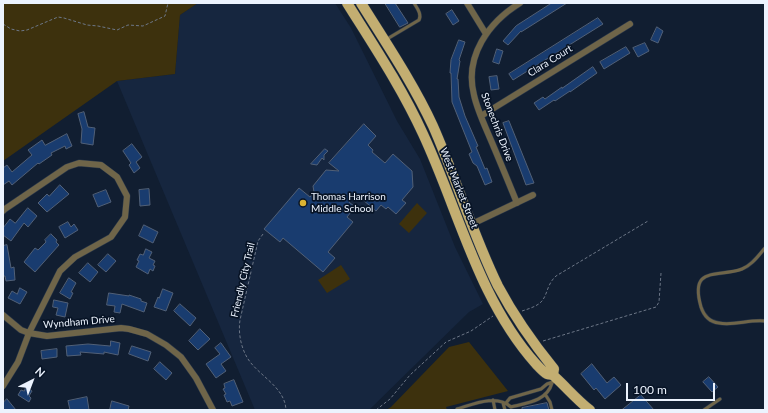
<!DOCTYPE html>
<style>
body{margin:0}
#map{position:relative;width:768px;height:413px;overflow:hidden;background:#111e31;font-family:Lato,sans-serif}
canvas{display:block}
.frame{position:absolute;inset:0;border:4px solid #ecf3fe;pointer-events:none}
.north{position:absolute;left:12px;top:361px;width:40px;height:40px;-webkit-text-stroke:3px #081426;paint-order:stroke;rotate:42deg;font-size:11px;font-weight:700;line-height:16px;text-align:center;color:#ecf3fe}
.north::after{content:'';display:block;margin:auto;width:14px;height:18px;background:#ecf3fe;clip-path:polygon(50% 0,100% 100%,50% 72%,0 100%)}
.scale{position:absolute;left:626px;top:383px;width:89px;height:18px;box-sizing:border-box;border:2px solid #ecf3fe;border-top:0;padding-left:5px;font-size:12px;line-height:14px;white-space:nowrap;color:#ecf3fe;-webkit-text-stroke:3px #081426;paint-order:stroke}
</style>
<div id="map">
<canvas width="768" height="413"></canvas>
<div class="frame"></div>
<div class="north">N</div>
<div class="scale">100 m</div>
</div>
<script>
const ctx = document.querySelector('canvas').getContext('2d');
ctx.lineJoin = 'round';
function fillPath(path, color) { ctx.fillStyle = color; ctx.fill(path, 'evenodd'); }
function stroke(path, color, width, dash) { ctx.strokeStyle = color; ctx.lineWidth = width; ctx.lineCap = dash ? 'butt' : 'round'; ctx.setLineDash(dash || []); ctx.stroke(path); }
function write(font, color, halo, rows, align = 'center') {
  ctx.font = font + ' Lato,sans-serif'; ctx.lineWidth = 3.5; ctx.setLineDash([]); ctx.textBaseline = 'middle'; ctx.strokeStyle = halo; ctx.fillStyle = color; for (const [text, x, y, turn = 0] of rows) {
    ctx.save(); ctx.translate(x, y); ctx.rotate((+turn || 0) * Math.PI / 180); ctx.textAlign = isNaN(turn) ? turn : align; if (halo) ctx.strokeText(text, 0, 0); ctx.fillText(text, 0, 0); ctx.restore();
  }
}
const built = new Path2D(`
 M 198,3 L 335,3 L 351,28 L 397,121 L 420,159 L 455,247 L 483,304 L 469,312 L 369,410 L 255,410 L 117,81 L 175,74 L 180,15 Z`);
const green = new Path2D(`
 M 3,3 L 198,3 L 180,15 L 175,74 L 117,81 L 3,161 Z
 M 417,203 L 427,213 L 409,233 L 399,224 Z
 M 341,265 L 350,279 L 327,293 L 318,280 Z
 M 469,342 L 508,391 L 446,407 L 447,410 L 386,410 L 391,407 L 449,347 Z`);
const building = new Path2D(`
 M 385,3 L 395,3 L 408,23 L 400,27 Z
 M 552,3 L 567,3 L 521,32 L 521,31 L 508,45 L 503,41 L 516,26 Z
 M 452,10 L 459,21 L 453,25 L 446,14 Z
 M 598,18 L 603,24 L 513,80 L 509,74 Z
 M 657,27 L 663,31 L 658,43 L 651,40 Z
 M 459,40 L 465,42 L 459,60 L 460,61 L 457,79 L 458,79 L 459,97 L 465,116 L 478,146 L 476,147 L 485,169 L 487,168 L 492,182 L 485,185 L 477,166 L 473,163 L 469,154 L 472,152 L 452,102 L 451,73 L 450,73 L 451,60 Z
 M 645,43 L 649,51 L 638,57 L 633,48 Z
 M 626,47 L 630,53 L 604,69 L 600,62 Z
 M 497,49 L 503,51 L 499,64 L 493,62 Z
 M 593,67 L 597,73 L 570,92 L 570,91 L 555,101 L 554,100 L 539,110 L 534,103 L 543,97 L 545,99 L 562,87 L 562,88 Z
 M 497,76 L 499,89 L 491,90 L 489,77 Z
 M 84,112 L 88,127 L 95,128 L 93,145 L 81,143 L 82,129 L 78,114 Z
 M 509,121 L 534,183 L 526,185 L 503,123 Z
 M 364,124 L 376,136 L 368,145 L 373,150 L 372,152 L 385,163 L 393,154 L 412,171 L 413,187 L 402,200 L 406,203 L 396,214 L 388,207 L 386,209 L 381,205 L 376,211 L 356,194 L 349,202 L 355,207 L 347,217 L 353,222 L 328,252 L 335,258 L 323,272 L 283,238 L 280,242 L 264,229 L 299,188 L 310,197 L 314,192 L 313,186 L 326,170 L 339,171 L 329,163 Z
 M 67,134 L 72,146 L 66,149 L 65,146 L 51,153 L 52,155 L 39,164 L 38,163 L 12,185 L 9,181 L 3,185 L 3,168 L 7,165 L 12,172 L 32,155 L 28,150 L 42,140 L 45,145 Z
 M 132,144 L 142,157 L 136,162 L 140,168 L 134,173 L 129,165 L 131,163 L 123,151 Z
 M 325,149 L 328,151 L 324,155 L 324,160 L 322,158 L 317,165 L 311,164 Z
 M 60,185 L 69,194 L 47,212 L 38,203 L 47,194 L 49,196 Z
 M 149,189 L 150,205 L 140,206 L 139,190 Z
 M 106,190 L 111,202 L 98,207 L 93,195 Z
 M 28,208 L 37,216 L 28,227 L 24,223 L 11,241 L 3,235 L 3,228 L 10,219 L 15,223 Z
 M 68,222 L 71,227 L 74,224 L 78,230 L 65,238 L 59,227 Z
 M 144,225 L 158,232 L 153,243 L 139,236 Z
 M 51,234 L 57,240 L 56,242 L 59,245 L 35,272 L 24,262 L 35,248 L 38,250 L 46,242 L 45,240 Z
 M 7,245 L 11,268 L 14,267 L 15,280 L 6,281 L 5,276 L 3,276 L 3,246 Z
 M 146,249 L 152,252 L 149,258 L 155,261 L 153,265 L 155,266 L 153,271 L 150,269 L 148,274 L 136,267 L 139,261 L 137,260 L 140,254 L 143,255 Z
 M 108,254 L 116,261 L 106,272 L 98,265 Z
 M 88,263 L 98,272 L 90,282 L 79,273 Z
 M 69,278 L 76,283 L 71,292 L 73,293 L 70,299 L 60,293 Z
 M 20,288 L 27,292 L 20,304 L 8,298 L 12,291 L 17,294 Z
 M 163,289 L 173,293 L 166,311 L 154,307 L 158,297 L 159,298 Z
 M 109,293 L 129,296 L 129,295 L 141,299 L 141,301 L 147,303 L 144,312 L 122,304 L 120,313 L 114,312 L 115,306 L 107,305 Z
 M 54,300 L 68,303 L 65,317 L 56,315 L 58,308 L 53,307 Z
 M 180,304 L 196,318 L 190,326 L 174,311 Z
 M 200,329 L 210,339 L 198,350 L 189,341 Z
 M 111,341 L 120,343 L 118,355 L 104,352 L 104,354 L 80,352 L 81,355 L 67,356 L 66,346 L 88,344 L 110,346 Z
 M 221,343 L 231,357 L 221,364 L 226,371 L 216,378 L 206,364 L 220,354 L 215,348 Z
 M 132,346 L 151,352 L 148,361 L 129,354 Z
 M 57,349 L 57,357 L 42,359 L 41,351 Z
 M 160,362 L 172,373 L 166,380 L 154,369 Z
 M 592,364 L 607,383 L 614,377 L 621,385 L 605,399 L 596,388 L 594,390 L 581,374 Z
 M 709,377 L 718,387 L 712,392 L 703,382 Z
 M 234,380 L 243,402 L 232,406 L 230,401 L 227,402 L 224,395 L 226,394 L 223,389 L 225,388 L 224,384 Z
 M 26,387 L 32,391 L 29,396 L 31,398 L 29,402 L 18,395 L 21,390 L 24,391 Z
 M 641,395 L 654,410 L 622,410 Z
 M 87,397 L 89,410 L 70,410 L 68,401 Z
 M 7,399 L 16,410 L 3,410 L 3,403 Z
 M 112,401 L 129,406 L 128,410 L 110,410 Z
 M 547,403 L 549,410 L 522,410 L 522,408 Z`);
const path = new Path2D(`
 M 3,24 L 11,29 L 20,31 L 27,30 L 58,17 L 64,18 L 87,25 L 98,26 L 117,30 L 128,25 L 143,26 L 165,16 L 168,3
 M 263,234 L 258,241 L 256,250 L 240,320 C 238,333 241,348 248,359 C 259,376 285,387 286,410
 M 522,311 C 528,309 535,307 540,303 C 548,296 546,285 556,276 L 648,221
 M 543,341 L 656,307 L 659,302 L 661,273
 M 376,410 L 390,399 L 410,375 L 446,342 L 471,331 L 493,316`);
const lane = new Path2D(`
 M 387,39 L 419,20 C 422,14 417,8 414,3
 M 765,248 C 758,256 752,265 742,269 C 718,278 689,265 701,307 C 704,316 710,322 719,323 C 734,326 750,319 765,321
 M 545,394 L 550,402 L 552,410
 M 493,400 L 495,410
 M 503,403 L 505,410
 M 506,403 L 510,398 L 541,389 L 547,384 L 553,382
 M 457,410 L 457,409 C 474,404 496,394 511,407 C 527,403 547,401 552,383
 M 704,410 L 720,399`);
const street = new Path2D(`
 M 467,3 L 486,34
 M 481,116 L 630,24
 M 517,203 C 508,181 499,159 490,138 C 484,124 477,109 474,95 C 464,56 489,22 520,3
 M 3,211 L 5,209 L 67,167 L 79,163 L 101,165 L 117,177 L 127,196 L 125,217 L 111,237 L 75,257 L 60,271 L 29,333 L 21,330 L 3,315
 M 472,224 L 533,195
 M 3,386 L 18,362 L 29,333 L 47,336 L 121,328 L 129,329 L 147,334 L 166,345 L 181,357 L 196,378 L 213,410`);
const primary = new Path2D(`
 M 347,3 C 374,46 402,88 423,134 C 459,211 478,299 536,364 C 539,367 543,372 547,374 C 550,375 552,374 555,377 C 567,388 577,400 590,410
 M 361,3 C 386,43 413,83 433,126 C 456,178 473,235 498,286 C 514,316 533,343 554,369 L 553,375`);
const markers = [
 [303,203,4,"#dab333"]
];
const streetNames = [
 ["Clara Court",550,61,-32],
 ["Stonechris Drive",497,127,69],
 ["West Market Street",459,188,68],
 ["Friendly City Trail",243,280,-77],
 ["Wyndham Drive",79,322,-5]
];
const poiNames = [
 ["Thomas Harrison",311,197],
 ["Middle School",311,209]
];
fillPath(built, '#16263f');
fillPath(green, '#3d310d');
fillPath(building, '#193c6f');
stroke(building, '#516077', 1);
stroke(lane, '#2b384a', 4);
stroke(street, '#2b384a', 7);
stroke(primary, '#2b384a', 11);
stroke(path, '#6d7787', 1, [3, 2]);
stroke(lane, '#6f6549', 3);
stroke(street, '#6f6549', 6);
stroke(primary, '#c3ae71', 10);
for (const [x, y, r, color] of markers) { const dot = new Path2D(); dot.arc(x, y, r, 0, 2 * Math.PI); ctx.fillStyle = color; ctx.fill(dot); stroke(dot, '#081426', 1.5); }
write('10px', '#ecf3fe', '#081426', streetNames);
write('10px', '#ecf3fe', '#081426', poiNames, 'left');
</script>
